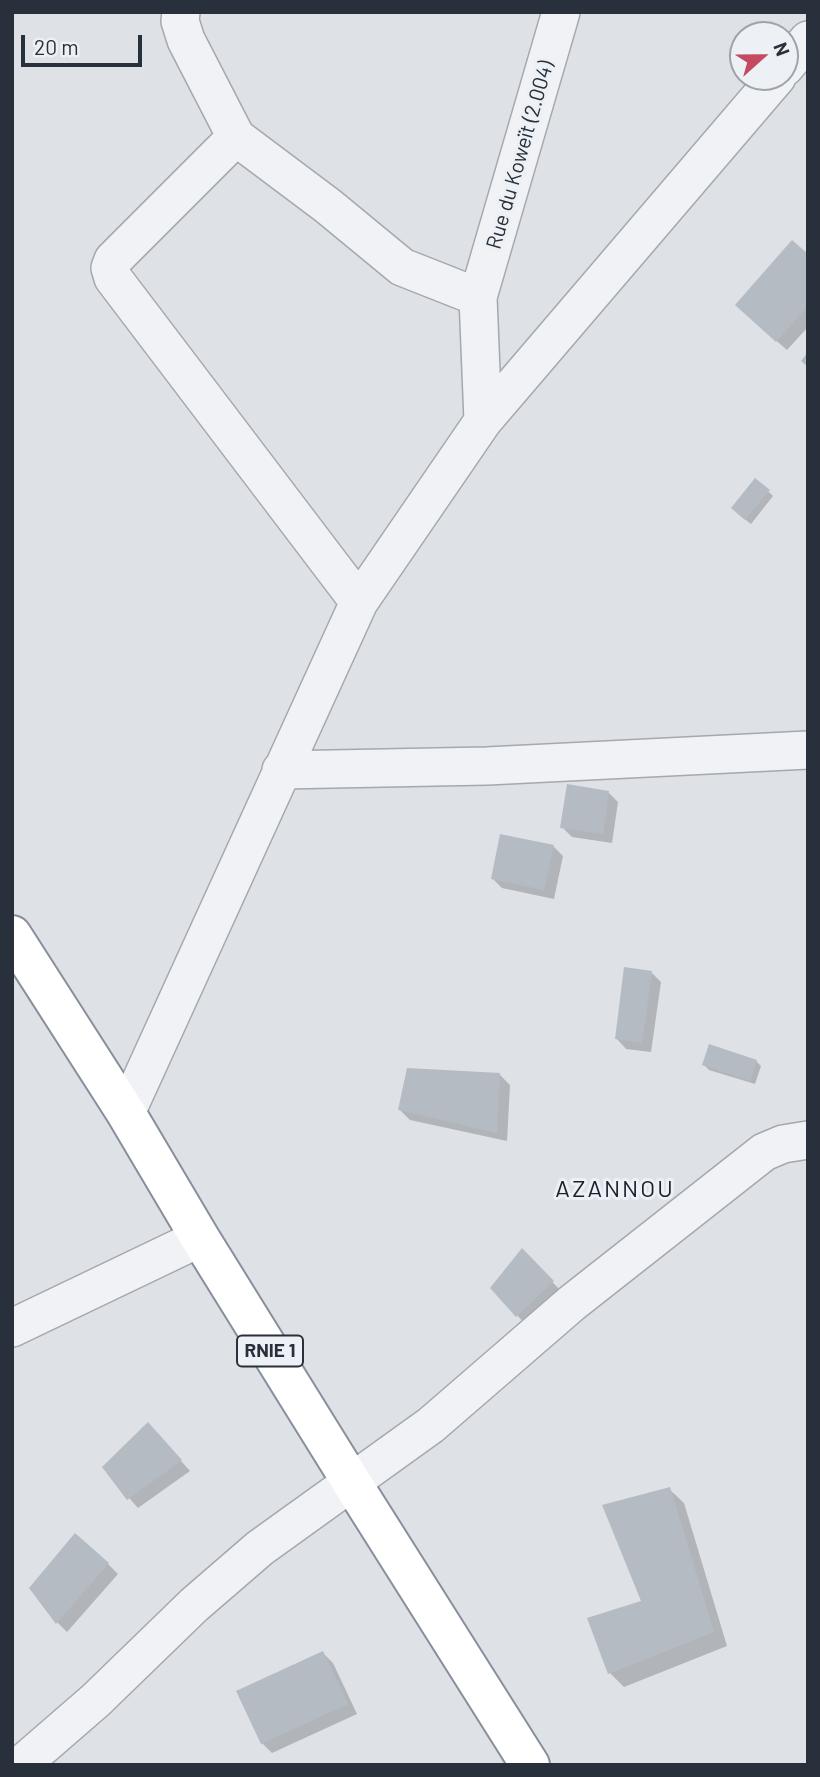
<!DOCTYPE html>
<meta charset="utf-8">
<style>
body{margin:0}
#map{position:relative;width:820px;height:1777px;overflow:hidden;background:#dee1e6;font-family:Barlow,sans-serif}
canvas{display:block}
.frame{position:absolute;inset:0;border:14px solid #28303b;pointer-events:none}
.north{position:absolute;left:729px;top:21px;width:70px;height:70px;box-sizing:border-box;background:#edf0f4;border:2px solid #9ea3aa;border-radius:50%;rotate:69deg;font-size:19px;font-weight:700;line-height:28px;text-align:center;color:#28303b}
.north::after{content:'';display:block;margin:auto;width:24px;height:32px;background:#c24b61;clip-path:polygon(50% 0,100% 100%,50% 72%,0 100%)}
.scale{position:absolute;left:21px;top:35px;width:121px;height:32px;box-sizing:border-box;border:4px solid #28303b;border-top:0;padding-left:9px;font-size:21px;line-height:24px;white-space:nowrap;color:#28303b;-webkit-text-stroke:5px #edf0f4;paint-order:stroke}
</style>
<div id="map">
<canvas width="820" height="1777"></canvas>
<div class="frame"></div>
<div class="north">N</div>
<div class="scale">20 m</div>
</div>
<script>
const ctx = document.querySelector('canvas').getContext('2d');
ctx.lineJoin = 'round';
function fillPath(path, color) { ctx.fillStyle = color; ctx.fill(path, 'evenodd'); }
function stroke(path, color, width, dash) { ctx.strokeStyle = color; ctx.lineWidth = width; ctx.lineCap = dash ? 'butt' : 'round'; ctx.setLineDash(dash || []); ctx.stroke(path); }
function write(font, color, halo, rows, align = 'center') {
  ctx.font = font + ' Barlow,sans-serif'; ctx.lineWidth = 6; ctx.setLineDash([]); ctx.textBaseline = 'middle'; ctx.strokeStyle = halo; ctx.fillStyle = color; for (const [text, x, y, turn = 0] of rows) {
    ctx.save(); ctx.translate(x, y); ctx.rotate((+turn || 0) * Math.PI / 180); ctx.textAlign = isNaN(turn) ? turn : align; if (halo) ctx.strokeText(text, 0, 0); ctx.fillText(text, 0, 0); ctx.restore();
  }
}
const shadow = new Path2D(`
 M 808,256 L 808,327 L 787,350 L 747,315 Z
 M 769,492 L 773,496 L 751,524 L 737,513 Z
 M 608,792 L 618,802 L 612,843 L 572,837 L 562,827 Z
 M 553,846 L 563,856 L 554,899 L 502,888 L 493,879 Z
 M 652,973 L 661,982 L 651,1052 L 626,1049 L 617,1039 Z
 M 756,1061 L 761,1066 L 755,1084 L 709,1070 L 704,1065 Z
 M 500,1075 L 510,1085 L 507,1141 L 410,1120 L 400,1110 Z
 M 522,1251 L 562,1292 L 527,1326 L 492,1288 Z
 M 157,1434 L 190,1471 L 138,1508 L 129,1498 Z
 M 669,1489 L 684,1503 L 727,1646 L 624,1687 L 610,1673 L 590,1619 L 643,1602 Z
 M 108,1564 L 118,1574 L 67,1632 L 58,1623 L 31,1588 Z
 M 323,1653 L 333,1663 L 357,1714 L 272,1753 L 262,1743 Z`);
const building = new Path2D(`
 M 792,240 L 808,254 L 808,306 L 776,342 L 735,305 Z
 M 808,352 L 808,367 L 801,361 Z
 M 755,478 L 770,490 L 745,520 L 731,508 Z
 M 567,784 L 609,791 L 603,834 L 560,828 Z
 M 500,834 L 554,845 L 544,890 L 491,879 Z
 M 624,967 L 652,971 L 642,1043 L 615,1039 Z
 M 709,1044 L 757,1060 L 750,1081 L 702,1065 Z
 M 407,1068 L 500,1073 L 497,1133 L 398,1110 Z
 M 522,1248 L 554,1281 L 516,1317 L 490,1288 Z
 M 148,1422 L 182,1460 L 127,1500 L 102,1467 Z
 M 670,1487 L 714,1632 L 608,1674 L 587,1618 L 641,1601 L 602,1505 Z
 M 75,1533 L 109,1563 L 56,1624 L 29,1588 Z
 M 323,1651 L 348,1704 L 261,1744 L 236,1691 Z`);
const minor = new Path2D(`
 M 181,12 L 180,21 L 186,40 L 236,137 L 113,260 L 110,268 L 113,278 L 359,602
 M 785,67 L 808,40
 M 236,137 L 328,206 L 402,267 L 478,297
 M 483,421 L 777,77
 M 281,770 L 487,766 L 808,750
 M 126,1113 L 359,602 L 483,421 L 478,297 L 561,12
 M 12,1328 L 200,1238
 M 21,1765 L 96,1700 L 194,1605 L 260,1548 L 431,1425 L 572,1303 L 764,1152 L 783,1144 L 808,1140`);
const trunk = new Path2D(`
 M 12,935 L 126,1113 L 200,1238 L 352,1483 L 530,1765`);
const shields = [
 [270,1351,66]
];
const shieldNames = [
 ["RNIE 1",270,1351]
];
const streetNames = [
 ["Rue du Koweït (2.004)",520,155,-74]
];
const quarterNames = [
 ["AZANNOU",615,1189]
];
fillPath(shadow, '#0003');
fillPath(building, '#b5bbc2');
stroke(minor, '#a4a8af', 40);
stroke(trunk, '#868f9b', 42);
stroke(minor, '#f0f2f5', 37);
stroke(trunk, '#fff', 38);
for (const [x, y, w] of shields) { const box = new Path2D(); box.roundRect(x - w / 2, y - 15.5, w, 31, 5); ctx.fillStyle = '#edf0f4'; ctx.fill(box); stroke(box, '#28303b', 2); }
write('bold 19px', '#28303b', null, shieldNames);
write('21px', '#28303b', '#edf0f4', streetNames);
ctx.letterSpacing = '2px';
write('24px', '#1a212c', '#edf0f4', quarterNames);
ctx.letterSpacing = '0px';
</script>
